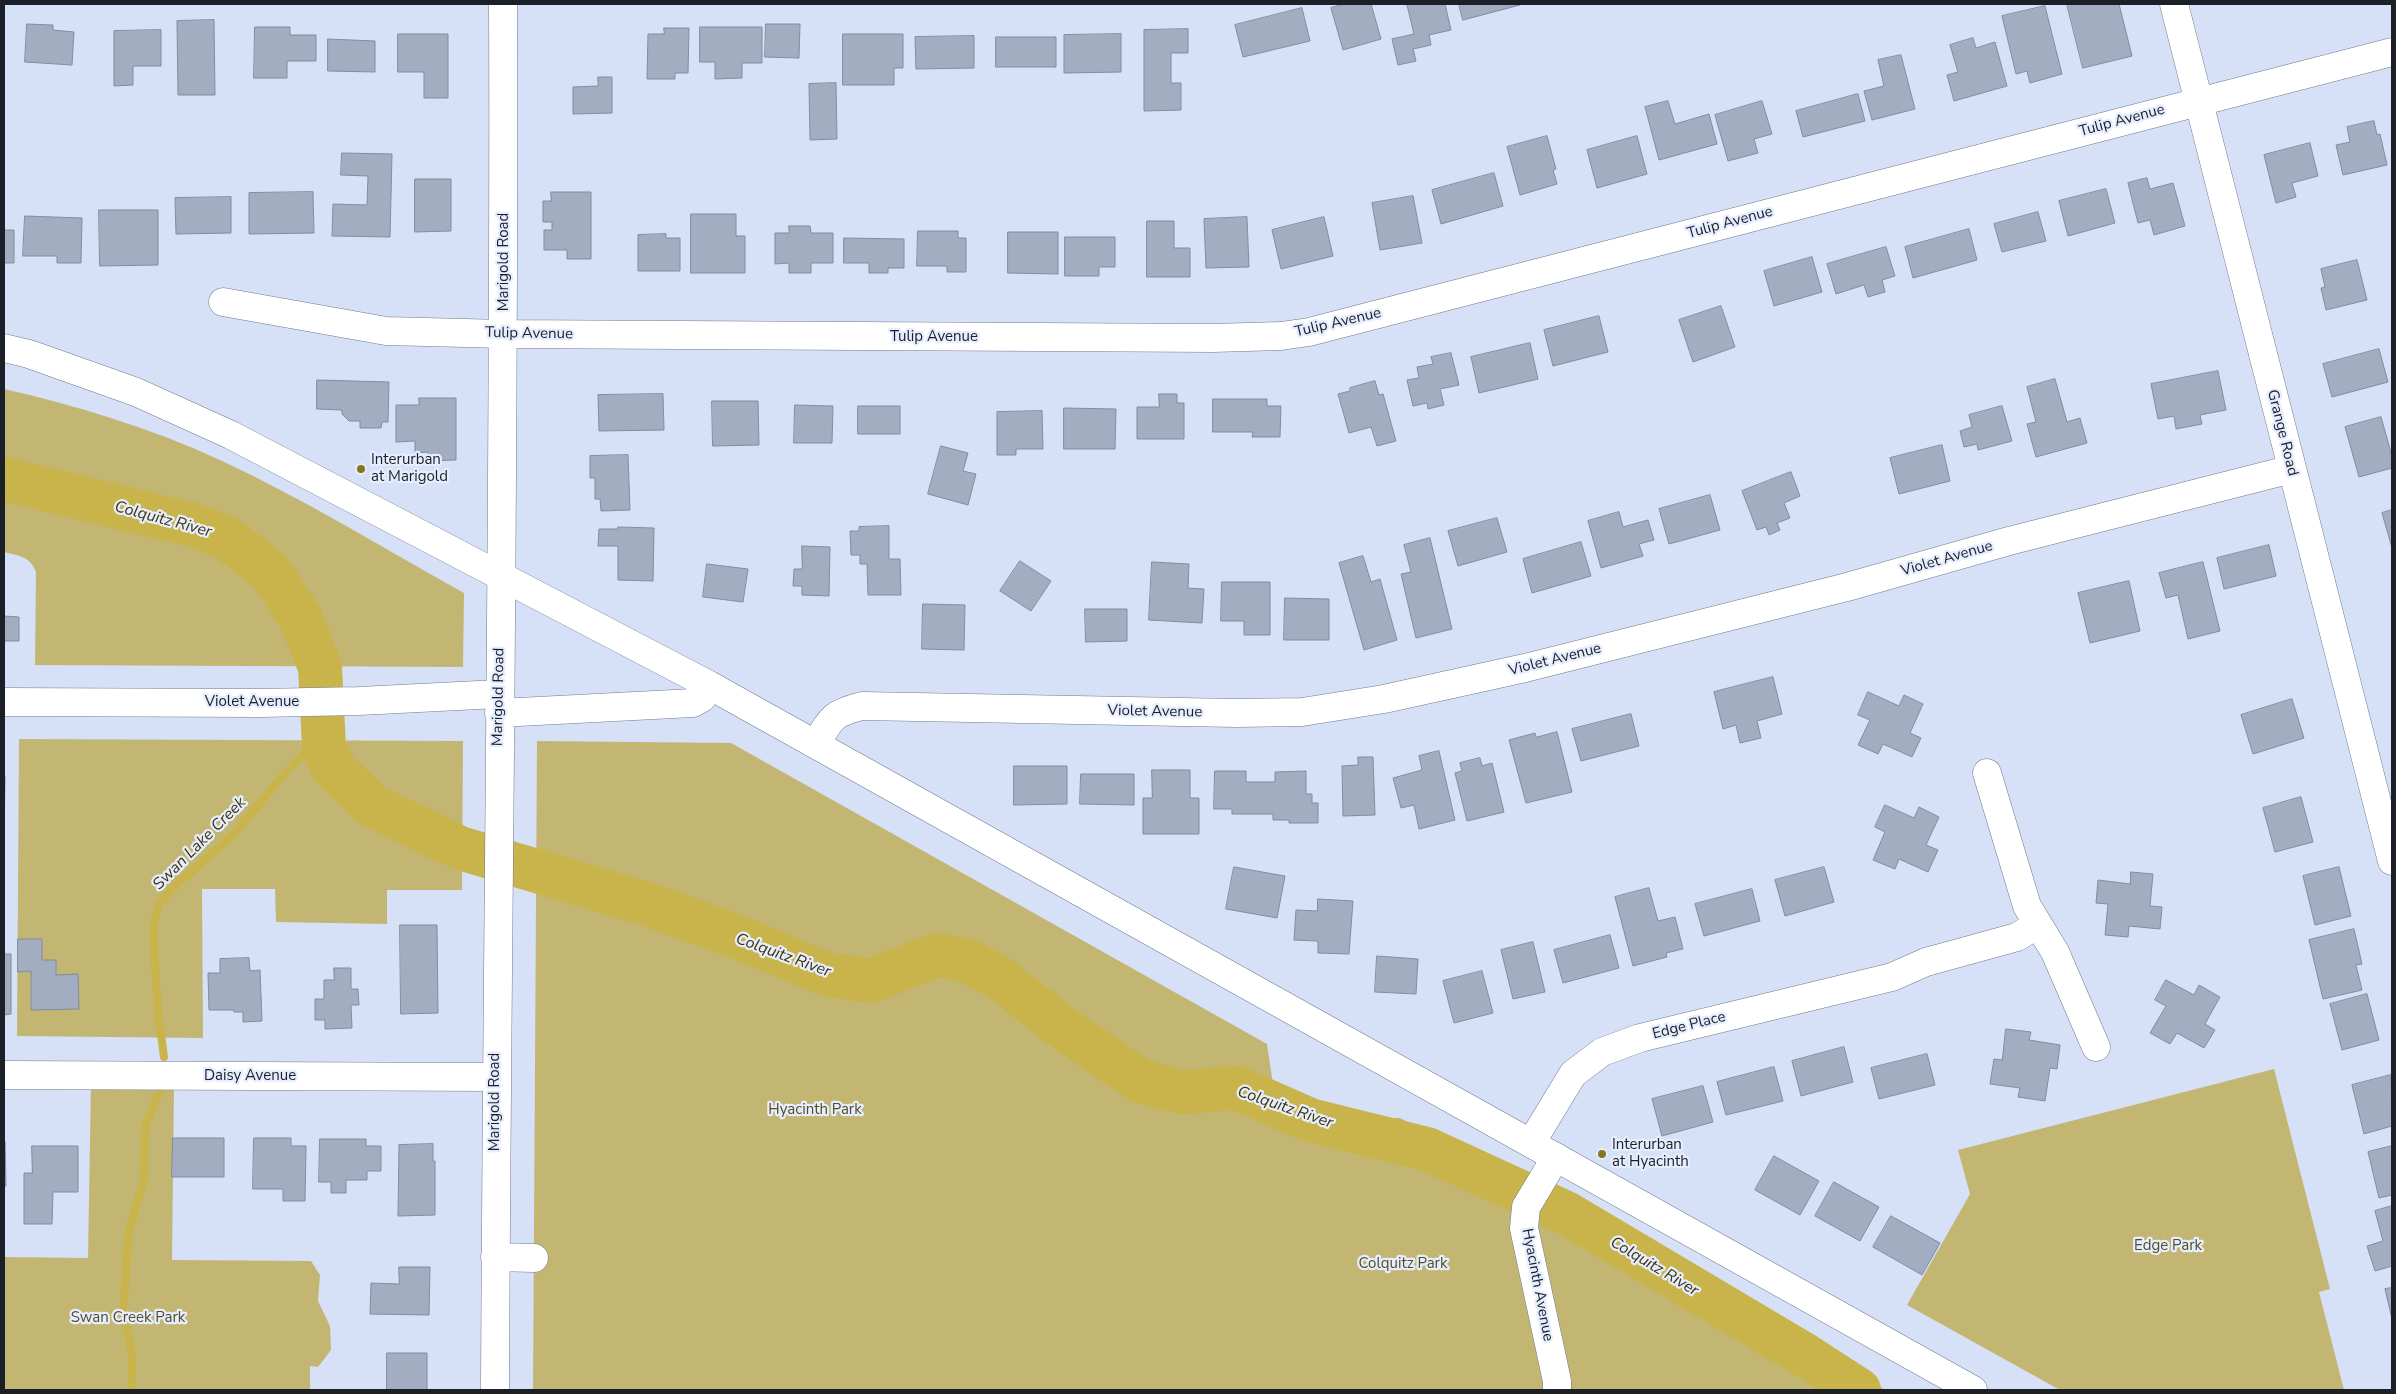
<!DOCTYPE html>
<style>
body{margin:0}
#map{position:relative;width:2396px;height:1394px;overflow:hidden;background:#d6e0f6;font-family:"Nunito Sans",sans-serif}
canvas{display:block}
.frame{position:absolute;inset:0;border:5px solid #1b1f27;pointer-events:none}
</style>
<div id="map">
<canvas width="2396" height="1394"></canvas>
<div class="frame"></div>
</div>
<script>
const ctx = document.querySelector('canvas').getContext('2d');
ctx.lineJoin = 'round';
function fillPath(path, color) { ctx.fillStyle = color; ctx.fill(path, 'evenodd'); }
function stroke(path, color, width, dash) { ctx.strokeStyle = color; ctx.lineWidth = width; ctx.lineCap = dash ? 'butt' : 'round'; ctx.setLineDash(dash || []); ctx.stroke(path); }
function write(font, color, halo, rows, align = 'center') {
  ctx.font = font + ' "Nunito Sans",sans-serif'; ctx.lineWidth = 4.5; ctx.setLineDash([]); ctx.textBaseline = 'middle'; ctx.strokeStyle = halo; ctx.fillStyle = color; for (const [text, x, y, turn = 0] of rows) {
    ctx.save(); ctx.translate(x, y); ctx.rotate((+turn || 0) * Math.PI / 180); ctx.textAlign = isNaN(turn) ? turn : align; if (halo) ctx.strokeText(text, 0, 0); ctx.fillText(text, 0, 0); ctx.restore();
  }
}
const green = new Path2D(`
 M 4,389 C 78,406 151,428 220,460 C 304,499 383,548 464,593 L 463,667 L 35,665 L 36,572 C 30,556 19,556 4,552 Z
 M 19,739 L 463,741 L 462,890 L 387,890 L 387,924 L 276,922 L 275,889 L 202,889 L 203,1038 L 17,1036 Z
 M 537,741 L 731,743 L 1267,1044 L 1278,1118 L 1400,1118 L 1885,1390 L 533,1390 Z
 M 2274,1069 L 2330,1289 L 2319,1292 L 2344,1390 L 2060,1390 L 1907,1305 L 1970,1194 L 1958,1150 Z
 M 91,1083 L 174,1086 L 172,1260 L 311,1261 L 320,1275 L 318,1301 L 330,1326 L 331,1350 L 318,1367 L 310,1366 L 310,1390 L 4,1390 L 4,1257 L 88,1258 Z`);
const stream = new Path2D(`
 M 164,1057 L 158,1012 L 153,930 L 158,905 L 176,885 L 235,833 L 284,774 L 324,734
 M 132,1390 L 132,1354 L 123,1311 L 129,1230 L 144,1179 L 145,1126 L 162,1087`);
const river = new Path2D(`
 M 4,479 L 197,526 L 226,538 L 252,557 L 272,574 L 300,617 L 320,667 L 324,747 L 333,768 L 371,805 L 460,848 L 653,906 L 740,938 L 826,974 L 870,981 L 937,955 L 968,961 L 1001,979 L 1055,1022 L 1140,1081 L 1182,1092 L 1237,1088 L 1310,1120 L 1427,1149 L 1566,1213 L 1805,1355 L 1859,1390`);
const building = new Path2D(`
 M 1344,4 L 1371,4 L 1381,39 L 1343,50 L 1331,8 Z
 M 1413,4 L 1445,4 L 1451,30 L 1429,35 L 1431,45 L 1413,49 L 1416,61 L 1398,65 L 1392,39 L 1414,34 L 1407,5 Z
 M 1459,4 L 1520,4 L 1520,5 L 1463,20 Z
 M 2067,4 L 2119,4 L 2132,56 L 2083,68 Z
 M 2045,6 L 2062,74 L 2030,83 L 2027,71 L 2016,74 L 2002,16 Z
 M 1302,8 L 1310,41 L 1243,57 L 1235,25 Z
 M 214,20 L 215,95 L 178,95 L 177,21 Z
 M 27,24 L 53,25 L 53,30 L 74,32 L 72,65 L 25,62 Z
 M 766,24 L 800,24 L 799,58 L 765,57 Z
 M 255,27 L 290,27 L 290,35 L 316,35 L 316,61 L 287,61 L 287,78 L 254,78 Z
 M 700,27 L 762,27 L 762,63 L 742,63 L 742,78 L 715,79 L 715,62 L 700,62 Z
 M 664,28 L 689,28 L 688,73 L 675,73 L 675,79 L 647,79 L 648,34 L 664,34 Z
 M 1188,29 L 1188,53 L 1171,53 L 1171,83 L 1181,83 L 1181,110 L 1144,111 L 1144,30 Z
 M 161,30 L 161,66 L 133,66 L 133,85 L 114,86 L 114,31 Z
 M 398,34 L 448,34 L 448,98 L 424,98 L 424,72 L 398,72 Z
 M 843,34 L 903,34 L 903,68 L 894,68 L 894,85 L 843,85 Z
 M 1121,34 L 1121,72 L 1064,73 L 1064,35 Z
 M 974,36 L 974,68 L 916,69 L 915,37 Z
 M 996,37 L 1056,37 L 1056,67 L 996,67 Z
 M 1973,38 L 1976,48 L 1995,42 L 2007,86 L 1954,101 L 1947,75 L 1958,72 L 1950,45 Z
 M 328,39 L 375,41 L 375,72 L 328,71 Z
 M 1901,55 L 1915,109 L 1872,120 L 1864,91 L 1884,86 L 1878,60 Z
 M 598,77 L 612,77 L 612,113 L 573,114 L 573,87 L 598,86 Z
 M 836,83 L 837,139 L 810,140 L 809,84 Z
 M 1858,94 L 1865,121 L 1803,137 L 1796,111 Z
 M 1668,101 L 1675,124 L 1709,114 L 1717,144 L 1659,160 L 1645,107 Z
 M 1762,101 L 1772,134 L 1754,139 L 1758,153 L 1728,161 L 1715,115 Z
 M 2374,121 L 2377,135 L 2380,134 L 2387,165 L 2343,175 L 2336,145 L 2350,142 L 2347,127 Z
 M 1547,136 L 1556,169 L 1553,170 L 1557,184 L 1520,195 L 1507,147 Z
 M 1637,136 L 1647,174 L 1597,188 L 1587,150 Z
 M 2310,143 L 2318,176 L 2292,183 L 2296,197 L 2276,203 L 2264,155 Z
 M 342,153 L 392,154 L 390,237 L 332,236 L 333,204 L 367,205 L 368,176 L 341,175 Z
 M 1494,173 L 1503,206 L 1441,224 L 1432,190 Z
 M 2147,178 L 2150,189 L 2173,183 L 2185,226 L 2154,235 L 2150,220 L 2138,223 L 2128,183 Z
 M 415,179 L 451,179 L 451,231 L 415,232 Z
 M 2106,189 L 2115,223 L 2068,236 L 2059,201 Z
 M 313,192 L 314,233 L 249,234 L 249,193 Z
 M 551,192 L 591,192 L 591,259 L 567,259 L 567,250 L 544,250 L 544,230 L 552,230 L 552,222 L 543,222 L 543,201 L 551,201 Z
 M 1413,196 L 1422,243 L 1380,250 L 1372,203 Z
 M 231,197 L 231,233 L 176,234 L 175,198 Z
 M 99,210 L 158,210 L 158,265 L 100,266 Z
 M 2038,212 L 2046,241 L 2002,252 L 1994,224 Z
 M 691,214 L 736,214 L 736,236 L 745,236 L 745,273 L 691,273 Z
 M 25,216 L 82,218 L 81,263 L 57,263 L 57,256 L 23,256 Z
 M 1247,217 L 1249,267 L 1206,268 L 1204,219 Z
 M 1324,217 L 1333,256 L 1281,269 L 1272,230 Z
 M 1147,221 L 1174,221 L 1174,248 L 1190,248 L 1190,277 L 1147,277 Z
 M 789,226 L 810,226 L 811,233 L 833,233 L 833,263 L 811,263 L 811,273 L 789,273 L 789,263 L 775,264 L 775,233 L 789,233 Z
 M 1969,229 L 1977,260 L 1913,278 L 1905,247 Z
 M 4,230 L 14,230 L 14,263 L 4,263 Z
 M 918,231 L 958,231 L 958,238 L 966,238 L 966,272 L 947,272 L 947,266 L 917,266 Z
 M 1008,232 L 1058,232 L 1058,274 L 1008,273 Z
 M 666,234 L 666,238 L 680,238 L 680,271 L 638,271 L 638,235 Z
 M 1065,237 L 1115,237 L 1115,267 L 1099,267 L 1099,276 L 1065,276 Z
 M 844,238 L 904,239 L 904,268 L 888,268 L 888,273 L 869,273 L 869,263 L 844,263 Z
 M 1886,247 L 1895,276 L 1882,280 L 1885,292 L 1868,297 L 1864,285 L 1836,294 L 1827,264 Z
 M 1812,257 L 1822,292 L 1774,306 L 1764,271 Z
 M 2357,260 L 2367,300 L 2326,310 L 2321,288 L 2325,287 L 2321,269 Z
 M 1721,306 L 1735,347 L 1693,362 L 1679,320 Z
 M 1599,316 L 1608,352 L 1553,366 L 1544,330 Z
 M 1530,343 L 1538,379 L 1479,393 L 1471,357 Z
 M 2379,349 L 2388,382 L 2332,397 L 2323,364 Z
 M 1451,353 L 1459,385 L 1440,389 L 1444,405 L 1428,409 L 1427,403 L 1413,406 L 1407,380 L 1419,378 L 1417,367 L 1433,364 L 1431,357 Z
 M 2218,371 L 2226,410 L 2200,415 L 2202,424 L 2176,429 L 2174,416 L 2158,419 L 2151,384 Z
 M 2055,379 L 2067,422 L 2080,418 L 2087,443 L 2036,457 L 2027,424 L 2036,422 L 2027,387 Z
 M 317,380 L 389,382 L 388,422 L 382,422 L 381,428 L 360,428 L 360,421 L 349,421 L 342,414 L 342,410 L 317,409 Z
 M 1375,381 L 1379,395 L 1383,394 L 1396,441 L 1377,446 L 1371,427 L 1349,433 L 1338,394 L 1350,391 L 1350,388 Z
 M 663,394 L 664,430 L 599,431 L 598,395 Z
 M 1159,394 L 1177,394 L 1177,403 L 1184,403 L 1184,439 L 1137,439 L 1137,407 L 1159,407 Z
 M 419,398 L 456,398 L 456,460 L 428,461 L 428,452 L 415,453 L 415,441 L 396,442 L 396,405 L 419,405 Z
 M 1213,399 L 1267,399 L 1267,406 L 1281,406 L 1280,437 L 1252,437 L 1253,432 L 1213,432 Z
 M 712,401 L 758,401 L 759,445 L 713,446 Z
 M 795,405 L 833,406 L 832,443 L 794,443 Z
 M 858,406 L 900,406 L 900,434 L 858,434 Z
 M 2002,406 L 2012,441 L 1978,450 L 1977,444 L 1964,447 L 1960,431 L 1972,427 L 1969,415 Z
 M 1064,408 L 1116,409 L 1115,449 L 1064,449 Z
 M 1042,411 L 1043,449 L 1016,449 L 1016,455 L 997,455 L 997,412 Z
 M 2381,417 L 2392,456 L 2392,468 L 2359,477 L 2345,427 Z
 M 1942,445 L 1950,481 L 1899,494 L 1890,458 Z
 M 941,446 L 968,453 L 963,471 L 976,474 L 968,505 L 928,494 Z
 M 628,455 L 630,510 L 601,511 L 600,499 L 595,499 L 595,478 L 590,478 L 590,456 Z
 M 1791,472 L 1800,496 L 1784,503 L 1790,518 L 1777,523 L 1780,530 L 1769,535 L 1766,527 L 1757,530 L 1742,491 Z
 M 1710,495 L 1720,530 L 1669,544 L 1659,509 Z
 M 2392,510 L 2392,548 L 2382,513 Z
 M 1619,512 L 1623,527 L 1648,520 L 1654,540 L 1639,544 L 1643,556 L 1601,568 L 1588,521 Z
 M 1497,518 L 1507,552 L 1458,566 L 1448,531 Z
 M 889,526 L 889,559 L 900,559 L 901,595 L 868,595 L 867,564 L 860,564 L 860,555 L 851,555 L 850,531 L 859,531 L 859,527 Z
 M 618,527 L 654,528 L 653,581 L 618,580 L 618,546 L 598,546 L 599,529 L 618,529 Z
 M 1430,538 L 1452,629 L 1416,638 L 1401,574 L 1411,572 L 1404,545 Z
 M 1581,542 L 1591,576 L 1532,593 L 1523,559 Z
 M 2269,545 L 2276,576 L 2224,589 L 2217,558 Z
 M 802,546 L 830,547 L 829,596 L 802,595 L 802,586 L 793,586 L 794,569 L 802,569 Z
 M 1363,556 L 1371,582 L 1380,579 L 1397,640 L 1364,650 L 1339,563 Z
 M 1020,561 L 1051,581 L 1031,611 L 1000,591 Z
 M 1152,562 L 1189,564 L 1188,588 L 1204,589 L 1202,623 L 1149,620 Z
 M 2203,562 L 2220,631 L 2188,639 L 2178,595 L 2166,598 L 2159,573 Z
 M 707,564 L 748,569 L 743,602 L 703,597 Z
 M 2129,581 L 2140,631 L 2090,643 L 2078,593 Z
 M 1222,582 L 1270,582 L 1270,635 L 1244,635 L 1244,621 L 1221,621 Z
 M 1285,598 L 1329,599 L 1329,640 L 1284,640 Z
 M 923,604 L 965,605 L 964,650 L 922,649 Z
 M 1085,609 L 1127,609 L 1127,641 L 1086,642 Z
 M 4,616 L 19,617 L 19,641 L 4,641 Z
 M 1773,677 L 1782,714 L 1757,721 L 1761,738 L 1740,743 L 1736,725 L 1723,729 L 1714,692 Z
 M 1868,692 L 1899,706 L 1904,695 L 1923,704 L 1910,733 L 1921,738 L 1912,757 L 1883,744 L 1878,754 L 1858,745 L 1870,720 L 1858,715 Z
 M 2292,699 L 2304,738 L 2253,754 L 2241,715 Z
 M 1631,714 L 1639,746 L 1581,761 L 1572,729 Z
 M 1557,732 L 1572,792 L 1526,803 L 1509,740 L 1535,733 L 1536,737 Z
 M 1439,751 L 1455,820 L 1419,829 L 1414,805 L 1401,808 L 1393,778 L 1422,770 L 1419,756 Z
 M 1358,757 L 1373,757 L 1375,815 L 1343,816 L 1342,766 L 1358,765 Z
 M 1480,758 L 1482,766 L 1492,763 L 1504,812 L 1467,821 L 1455,773 L 1462,771 L 1460,763 Z
 M 1014,766 L 1067,766 L 1067,804 L 1014,805 Z
 M 1152,770 L 1190,770 L 1190,798 L 1199,798 L 1199,834 L 1143,834 L 1143,798 L 1152,798 Z
 M 1215,771 L 1246,771 L 1246,782 L 1275,782 L 1275,772 L 1306,771 L 1306,794 L 1312,794 L 1312,803 L 1318,803 L 1318,823 L 1289,823 L 1289,820 L 1273,820 L 1273,814 L 1232,814 L 1232,809 L 1214,809 Z
 M 1081,774 L 1134,774 L 1134,805 L 1080,804 Z
 M 4,776 L 5,776 L 4,838 Z
 M 2301,797 L 2313,842 L 2275,852 L 2263,808 Z
 M 1885,805 L 1914,818 L 1919,807 L 1939,817 L 1926,845 L 1938,850 L 1928,872 L 1899,859 L 1895,869 L 1873,860 L 1885,832 L 1875,827 Z
 M 1234,867 L 1285,876 L 1277,918 L 1226,909 Z
 M 1824,867 L 1834,902 L 1785,916 L 1775,880 Z
 M 2339,867 L 2351,916 L 2315,925 L 2303,876 Z
 M 2131,872 L 2153,874 L 2150,906 L 2162,907 L 2160,929 L 2129,926 L 2128,937 L 2105,935 L 2108,904 L 2096,903 L 2098,880 L 2130,884 Z
 M 1649,888 L 1658,921 L 1675,917 L 1683,949 L 1666,953 L 1667,957 L 1633,966 L 1615,897 Z
 M 1752,889 L 1760,921 L 1704,936 L 1695,904 Z
 M 1318,899 L 1353,901 L 1349,954 L 1318,953 L 1318,941 L 1294,940 L 1296,910 L 1317,911 Z
 M 400,925 L 437,925 L 438,1013 L 401,1014 Z
 M 2354,929 L 2362,964 L 2356,965 L 2362,990 L 2323,999 L 2309,940 Z
 M 1610,935 L 1619,968 L 1563,983 L 1554,950 Z
 M 18,939 L 42,939 L 42,960 L 56,960 L 56,975 L 78,974 L 79,1009 L 31,1010 L 31,971 L 18,972 Z
 M 1533,942 L 1545,992 L 1513,999 L 1501,950 Z
 M 4,954 L 11,954 L 11,1014 L 4,1015 Z
 M 1377,956 L 1418,959 L 1416,994 L 1375,992 Z
 M 249,958 L 250,971 L 260,970 L 262,1021 L 243,1022 L 243,1012 L 234,1012 L 234,1010 L 209,1010 L 208,973 L 220,973 L 220,959 Z
 M 334,968 L 351,968 L 351,989 L 358,989 L 359,1005 L 351,1005 L 352,1028 L 325,1029 L 325,1020 L 315,1020 L 315,999 L 324,999 L 324,980 L 334,980 Z
 M 1482,971 L 1493,1013 L 1454,1023 L 1443,981 Z
 M 2166,980 L 2194,995 L 2199,985 L 2220,997 L 2205,1024 L 2215,1030 L 2204,1048 L 2177,1033 L 2170,1044 L 2150,1033 L 2166,1006 L 2155,1000 Z
 M 2367,994 L 2379,1040 L 2342,1050 L 2330,1004 Z
 M 2006,1029 L 2031,1032 L 2029,1040 L 2060,1045 L 2057,1069 L 2050,1068 L 2045,1101 L 2018,1097 L 2020,1088 L 1990,1084 L 1994,1059 L 2002,1060 Z
 M 1844,1047 L 1853,1082 L 1801,1096 L 1792,1061 Z
 M 1927,1054 L 1935,1085 L 1879,1099 L 1871,1068 Z
 M 1774,1067 L 1783,1101 L 1726,1115 L 1717,1082 Z
 M 2391,1075 L 2392,1126 L 2364,1134 L 2352,1085 Z
 M 1703,1086 L 1713,1122 L 1662,1136 L 1652,1099 Z
 M 173,1138 L 224,1138 L 224,1177 L 172,1177 Z
 M 254,1138 L 291,1138 L 291,1146 L 306,1146 L 305,1201 L 283,1201 L 283,1189 L 253,1189 Z
 M 320,1139 L 366,1139 L 366,1146 L 381,1146 L 381,1171 L 367,1171 L 367,1180 L 346,1180 L 346,1193 L 331,1193 L 331,1182 L 319,1182 Z
 M 4,1141 L 5,1141 L 6,1186 L 4,1186 Z
 M 433,1144 L 433,1161 L 435,1161 L 435,1215 L 398,1216 L 399,1145 Z
 M 32,1146 L 78,1146 L 78,1192 L 53,1192 L 52,1224 L 24,1224 L 24,1173 L 32,1173 Z
 M 2392,1146 L 2392,1195 L 2379,1198 L 2368,1152 Z
 M 1774,1156 L 1819,1181 L 1800,1215 L 1755,1190 Z
 M 1834,1182 L 1879,1207 L 1860,1241 L 1815,1216 Z
 M 2392,1206 L 2392,1266 L 2375,1271 L 2367,1246 L 2383,1241 L 2375,1211 Z
 M 1891,1216 L 1940,1243 L 1922,1275 L 1873,1247 Z
 M 399,1267 L 430,1267 L 429,1315 L 370,1314 L 371,1283 L 399,1284 Z
 M 2392,1288 L 2392,1319 L 2385,1289 Z
 M 387,1353 L 427,1353 L 427,1390 L 387,1390 Z`);
const minor = new Path2D(`
 M 2174,4 L 2392,861
 M 223,302 L 386,331 L 504,334 L 1213,338 L 1281,336 L 1309,332 L 2392,52
 M 4,702 L 260,703 L 359,701 L 499,694
 M 499,713 L 693,703 L 702,698 L 709,685
 M 816,744 C 831,718 833,713 862,706 L 1236,713 L 1302,712 L 1384,699 L 1525,668 L 1847,587 L 2009,541 L 2292,469
 M 1987,773 L 2027,906 L 2055,952 L 2096,1047
 M 4,1075 L 495,1077
 M 1531,1143 L 1573,1074 L 1602,1052 L 1640,1038 L 1892,977 L 1926,962 L 2017,937 L 2038,924
 M 1556,1157 L 1526,1207 L 1524,1228 L 1557,1381 L 1557,1390
 M 495,1257 L 534,1258
 M 495,1390 C 497,928 505,466 503,4`);
const major = new Path2D(`
 M 4,348 L 29,354 L 136,392 L 231,435 L 709,685 L 1973,1390`);
const markers = [
 [361,469,5,"#87771b"],
 [1602,1154,5,"#87771b"]
];
const streetNames = [
 ["Tulip Avenue",2122,121,-15],
 ["Tulip Avenue",1730,223,-15],
 ["Marigold Road",504,262,-90],
 ["Tulip Avenue",1338,323,-13],
 ["Tulip Avenue",529,334,1],
 ["Tulip Avenue",934,337],
 ["Grange Road",2282,433,76],
 ["Violet Avenue",1947,559,-16],
 ["Violet Avenue",1555,660,-14],
 ["Marigold Road",499,697,-89],
 ["Violet Avenue",252,702],
 ["Violet Avenue",1155,712,1],
 ["Edge Place",1689,1026,-14],
 ["Daisy Avenue",250,1076],
 ["Marigold Road",495,1102,-90],
 ["Hyacinth Avenue",1537,1285,79]
];
const poiNames = [
 ["Interurban",371,460],
 ["at Marigold",371,477],
 ["Interurban",1612,1145],
 ["at Hyacinth",1612,1162]
];
const parkNames = [
 ["Hyacinth Park",815,1110],
 ["Edge Park",2168,1246],
 ["Colquitz Park",1403,1264],
 ["Swan Creek Park",128,1318]
];
const waterNames = [
 ["Colquitz River",163,520,15],
 ["Swan Lake Creek",200,844,-45],
 ["Colquitz River",783,956,20],
 ["Colquitz River",1285,1108,19],
 ["Colquitz River",1654,1267,31]
];
fillPath(green, '#c3b672');
stroke(stream, '#c8b44a', 8);
stroke(river, '#c8b44a', 44);
fillPath(building, '#a3adc1');
stroke(building, '#828ca0', 1);
stroke(minor, '#717a8d', 29);
stroke(major, '#717a8d', 29);
stroke(minor, '#fff', 28);
stroke(major, '#fff', 28);
for (const [x, y, r, color] of markers) { const dot = new Path2D(); dot.arc(x, y, r, 0, 2 * Math.PI); ctx.fillStyle = color; ctx.fill(dot); stroke(dot, '#e5edff', 2); }
write('15px', '#1b1f27', '#e5edff', streetNames);
write('15px', '#1b1f27', '#e5edff', poiNames, 'left');
write('15px', '#554d21', '#e5edff', parkNames);
write('italic 16px', '#3c3406', '#e5edff', waterNames);
</script>
